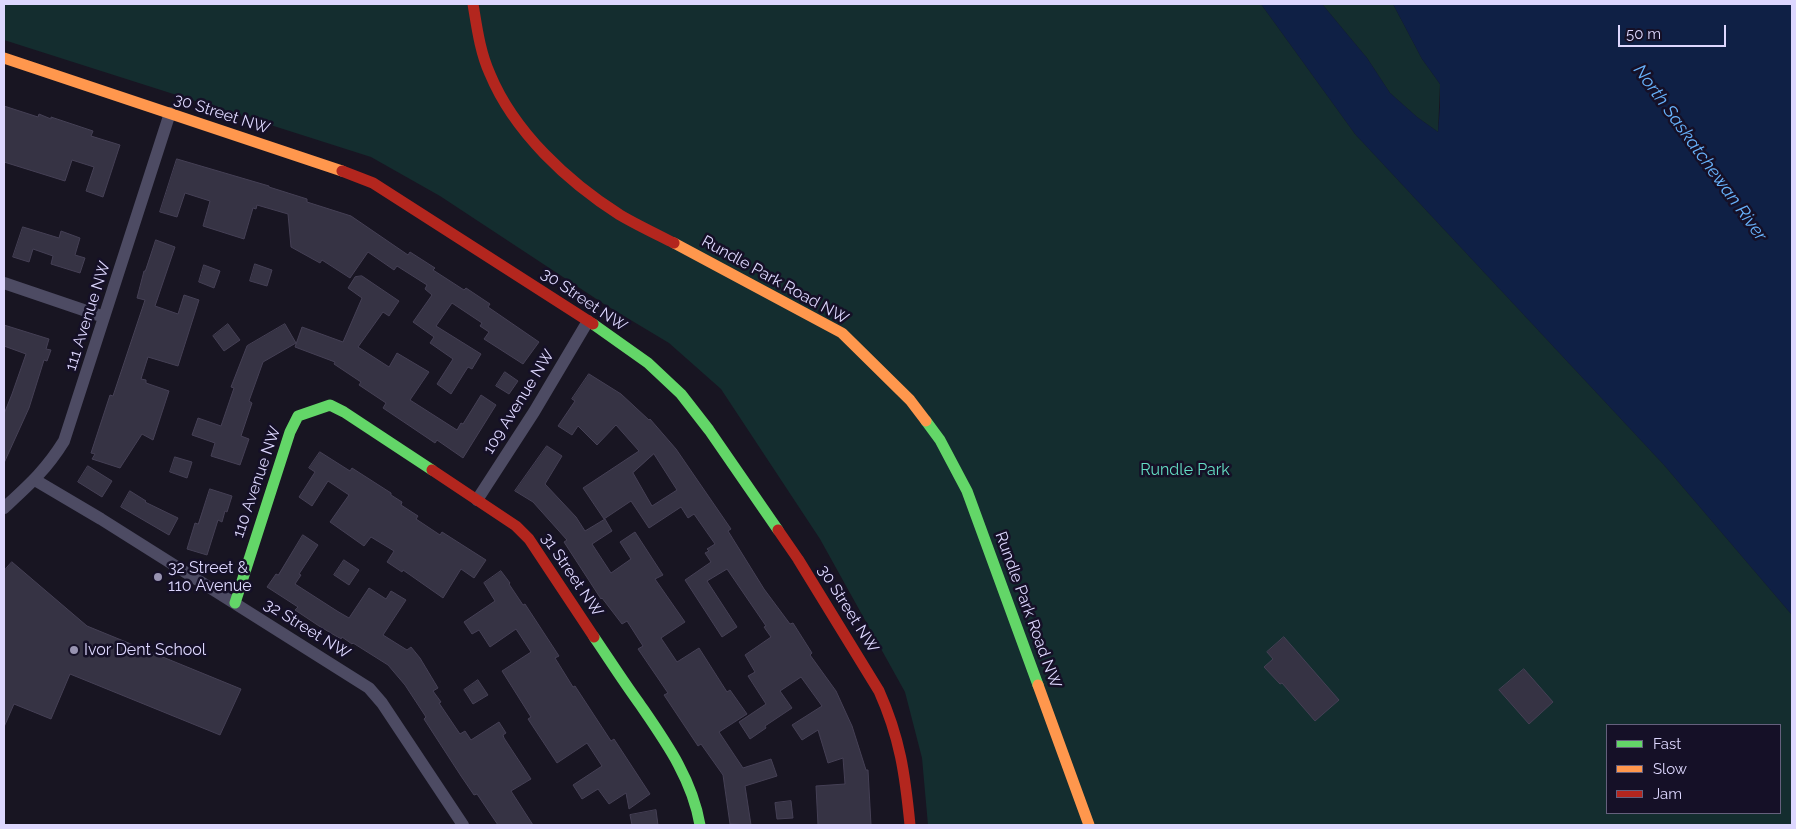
<!DOCTYPE html>
<style>
body{margin:0}
#map{position:relative;width:1796px;height:829px;overflow:hidden;background:#181522;font-family:Raleway,sans-serif}
canvas{display:block}
.frame{position:absolute;inset:0;border:5px solid #ddd7fe;pointer-events:none}
.legend{position:absolute;left:1606px;top:724px;width:175px;height:90px;box-sizing:border-box;background:#151027;border:1px solid #65607d;margin:0;padding:6px 9px;list-style:none;font-size:15px;color:#ddd7fe}
.legend li{display:flex;align-items:center;gap:10px;height:25px}
.legend b{width:25px;border:1px solid #65607d}
.scale{position:absolute;left:1618px;top:25px;width:108px;height:22px;box-sizing:border-box;border:2px solid #ddd7fe;border-top:0;padding-left:6px;font-size:15px;line-height:18px;white-space:nowrap;color:#ddd7fe;-webkit-text-stroke:4px #151027;paint-order:stroke}
</style>
<div id="map">
<canvas width="1796" height="829"></canvas>
<div class="frame"></div>
<ul class="legend">
<li><b style="height:6px;background:#63d668"></b>Fast</li>
<li><b style="height:6px;background:#ff974d"></b>Slow</li>
<li><b style="height:6px;background:#b3261e"></b>Jam</li>
</ul>
<div class="scale">50 m</div>
</div>
<script>
const ctx = document.querySelector('canvas').getContext('2d');
ctx.lineJoin = 'round';
function fillPath(path, color) { ctx.fillStyle = color; ctx.fill(path, 'evenodd'); }
function stroke(path, color, width, dash) { ctx.strokeStyle = color; ctx.lineWidth = width; ctx.lineCap = dash ? 'butt' : 'round'; ctx.setLineDash(dash || []); ctx.stroke(path); }
function write(font, color, halo, rows, align = 'center') {
  ctx.font = font + ' Raleway,sans-serif'; ctx.lineWidth = 5; ctx.setLineDash([]); ctx.textBaseline = 'middle'; ctx.strokeStyle = halo; ctx.fillStyle = color; for (const [text, x, y, turn = 0] of rows) {
    ctx.save(); ctx.translate(x, y); ctx.rotate((+turn || 0) * Math.PI / 180); ctx.textAlign = isNaN(turn) ? turn : align; if (halo) ctx.strokeText(text, 0, 0); ctx.fillText(text, 0, 0); ctx.restore();
  }
}
const green = new Path2D(`
 M 4,4 L 1261,4 L 1355,134 L 1664,465 L 1792,615 L 1792,825 L 928,825 L 922,758 L 905,692 L 820,539 L 721,389 L 669,343 L 604,304 L 440,196 L 371,157 L 4,40 ZM 1607,725 L 1780,725 L 1780,813 L 1607,813 Z
 M 1322,4 L 1393,4 L 1422,59 L 1440,84 L 1438,132 L 1417,117 L 1390,93 L 1367,58 Z`);
const water = new Path2D(`
 M 1261,4 L 1322,4 L 1367,58 L 1390,93 L 1417,117 L 1438,132 L 1440,107 L 1440,84 L 1422,59 L 1393,4 L 1792,4 L 1792,615 L 1664,465 L 1355,134 Z`);
const building = new Path2D(`
 M 4,106 L 38,117 L 39,114 L 51,119 L 51,117 L 93,131 L 91,136 L 120,145 L 103,197 L 86,191 L 94,167 L 72,160 L 65,181 L 4,162 Z
 M 177,159 L 269,186 L 269,187 L 307,199 L 307,202 L 351,216 L 408,255 L 410,252 L 435,268 L 433,270 L 464,290 L 466,288 L 490,304 L 488,307 L 539,342 L 523,364 L 484,339 L 489,332 L 480,326 L 482,323 L 452,303 L 436,326 L 481,354 L 472,369 L 468,367 L 451,394 L 437,384 L 453,359 L 430,343 L 434,337 L 413,322 L 432,295 L 425,289 L 427,285 L 397,266 L 394,270 L 368,252 L 350,278 L 322,260 L 320,263 L 291,247 L 288,214 L 257,205 L 256,209 L 253,208 L 244,239 L 203,226 L 210,201 L 185,193 L 177,217 L 160,212 Z
 M 23,227 L 59,238 L 61,231 L 80,238 L 75,255 L 85,258 L 80,273 L 51,264 L 53,256 L 33,249 L 29,262 L 13,257 Z
 M 156,240 L 175,247 L 155,306 L 178,314 L 184,295 L 199,300 L 178,366 L 148,357 L 141,379 L 146,380 L 146,383 L 169,391 L 153,440 L 142,434 L 120,468 L 92,459 L 95,454 L 91,453 L 110,395 L 113,396 L 145,300 L 137,298 L 144,271 L 145,271 Z
 M 255,264 L 272,270 L 267,286 L 250,281 Z
 M 204,265 L 220,271 L 214,288 L 199,282 Z
 M 362,276 L 399,301 L 389,316 L 383,312 L 358,347 L 389,367 L 397,353 L 429,372 L 410,400 L 457,430 L 461,423 L 463,424 L 481,395 L 496,405 L 463,458 L 437,440 L 435,443 L 383,408 L 386,403 L 359,385 L 361,382 L 334,364 L 335,362 L 295,347 L 302,327 L 343,342 L 362,298 L 348,288 L 355,277 Z
 M 228,324 L 240,340 L 224,351 L 213,336 Z
 M 285,324 L 296,343 L 263,362 L 249,401 L 252,403 L 241,436 L 249,439 L 240,465 L 211,456 L 215,443 L 192,435 L 198,418 L 221,426 L 234,388 L 231,387 L 247,346 Z
 M 4,325 L 49,339 L 46,349 L 51,350 L 47,361 L 44,360 L 29,408 L 4,463 L 4,414 L 12,394 L 26,354 L 4,346 Z
 M 505,372 L 518,381 L 509,394 L 496,386 Z
 M 589,374 L 621,394 L 649,420 L 650,419 L 676,449 L 731,529 L 728,531 L 764,589 L 790,624 L 793,623 L 812,653 L 810,655 L 836,691 L 846,713 L 852,726 L 866,770 L 868,770 L 871,825 L 818,825 L 816,786 L 845,784 L 843,758 L 828,763 L 818,730 L 802,740 L 792,725 L 822,706 L 801,677 L 780,691 L 792,708 L 765,726 L 766,728 L 750,739 L 739,722 L 766,704 L 748,676 L 755,672 L 745,655 L 771,637 L 764,627 L 766,626 L 727,569 L 707,581 L 737,627 L 722,637 L 685,580 L 711,562 L 705,553 L 709,551 L 707,549 L 715,544 L 694,514 L 688,518 L 681,507 L 649,528 L 631,501 L 604,519 L 583,488 L 639,451 L 616,425 L 597,445 L 578,426 L 572,435 L 558,426 L 575,401 L 572,399 ZM 654,454 L 677,490 L 652,506 L 633,473 Z
 M 547,446 L 562,456 L 545,484 L 576,517 L 585,531 L 605,519 L 612,531 L 592,544 L 611,573 L 631,559 L 620,542 L 635,532 L 663,575 L 655,579 L 685,622 L 661,638 L 677,662 L 699,648 L 727,692 L 730,690 L 747,714 L 719,732 L 743,768 L 771,759 L 777,776 L 745,786 L 751,825 L 730,824 L 723,775 L 701,744 L 698,746 L 664,695 L 668,693 L 638,649 L 643,646 L 627,621 L 622,624 L 602,598 L 601,599 L 564,542 L 567,540 L 533,502 L 515,491 Z
 M 320,452 L 350,471 L 352,468 L 391,493 L 391,495 L 402,502 L 401,505 L 418,516 L 416,519 L 440,535 L 442,532 L 486,560 L 474,578 L 461,569 L 443,598 L 403,570 L 402,572 L 387,562 L 394,551 L 371,537 L 364,546 L 330,522 L 349,495 L 328,481 L 312,506 L 299,497 L 315,472 L 309,468 Z
 M 175,457 L 192,462 L 187,478 L 170,472 Z
 M 88,466 L 112,481 L 102,497 L 78,482 Z
 M 210,489 L 232,496 L 227,512 L 225,511 L 222,522 L 218,520 L 207,555 L 187,549 L 195,523 L 198,524 Z
 M 130,491 L 146,501 L 145,502 L 178,518 L 169,535 L 121,507 Z
 M 303,535 L 318,545 L 299,574 L 301,575 L 295,584 L 337,611 L 349,618 L 369,588 L 386,599 L 391,591 L 406,600 L 383,635 L 407,650 L 411,647 L 420,658 L 438,688 L 433,691 L 441,702 L 439,703 L 460,734 L 465,731 L 471,740 L 499,722 L 506,733 L 503,735 L 504,738 L 531,779 L 511,791 L 533,825 L 498,825 L 477,794 L 474,795 L 461,776 L 424,719 L 426,717 L 405,685 L 388,665 L 353,643 L 352,644 L 342,637 L 341,639 L 319,626 L 295,610 L 298,607 L 267,587 L 276,574 L 278,575 Z
 M 344,560 L 359,570 L 349,585 L 334,575 Z
 M 12,562 L 87,626 L 241,689 L 220,735 L 70,674 L 51,719 L 14,704 L 4,727 L 4,571 Z
 M 501,571 L 510,583 L 509,584 L 523,605 L 525,604 L 559,656 L 555,658 L 573,687 L 575,686 L 611,741 L 614,739 L 650,794 L 629,809 L 626,793 L 609,804 L 598,789 L 582,799 L 573,785 L 602,766 L 587,743 L 557,763 L 528,719 L 531,717 L 502,671 L 531,652 L 516,629 L 490,647 L 479,630 L 472,634 L 464,622 L 495,601 L 484,583 Z
 M 1284,637 L 1339,700 L 1315,721 L 1282,683 L 1280,684 L 1264,667 L 1273,659 L 1267,652 Z
 M 1524,669 L 1553,702 L 1529,724 L 1499,690 Z
 M 478,680 L 488,695 L 473,704 L 464,690 Z
 M 791,801 L 793,818 L 777,819 L 775,803 Z
 M 656,810 L 658,825 L 632,825 L 630,815 Z`);
const street = new Path2D(`
 M 4,283 L 104,317
 M 35,480 L 101,519 L 369,688 L 382,703 L 463,825
 M 477,500 L 534,412 L 588,321
 M 4,508 C 29,485 46,470 64,441 L 170,113`);
const fast = new Path2D(`
 M 593,324 L 648,363 L 681,394 L 709,430 L 778,530
 M 926,421 L 940,440 L 967,491 L 1038,685
 M 235,603 L 290,432 L 298,416 L 330,405 L 344,412 L 432,470
 M 594,637 C 609,659 623,681 639,703 C 665,741 692,778 700,825`);
const slow = new Path2D(`
 M 4,58 L 342,171
 M 674,243 L 842,333 L 910,400 L 926,421
 M 1038,685 L 1089,825`);
const jam = new Path2D(`
 M 473,4 C 477,28 480,52 490,74 C 514,132 568,182 620,215 C 637,225 656,234 674,243
 M 342,171 L 373,183 L 593,324
 M 432,470 L 516,526 L 529,539 L 594,637
 M 778,530 L 798,559 L 879,691 C 900,738 905,774 910,825`);
const markers = [
 [158,577,5,"#9893b1"],
 [74,650,5,"#9893b1"]
];
const streetNames = [
 ["30 Street NW",222,114,18],
 ["Rundle Park Road NW",775,280,29],
 ["30 Street NW",584,300,34],
 ["111 Avenue NW",88,316,-72],
 ["109 Avenue NW",519,402,-58],
 ["110 Avenue NW",257,482,-71],
 ["31 Street NW",572,575,56],
 ["30 Street NW",848,609,58],
 ["Rundle Park Road NW",1028,610,70],
 ["32 Street NW",307,629,32]
];
const parkNames = [
 ["Rundle Park",1185,470]
];
const poiNames = [
 ["32 Street &",168,568],
 ["110 Avenue",168,586],
 ["Ivor Dent School",84,650]
];
const waterNames = [
 ["North Saskatchewan River",1700,153,54]
];
fillPath(green, '#142d2f');
fillPath(water, '#0f2045');
fillPath(building, '#363344');
stroke(building, '#454055', 1);
stroke(street, '#4d4b63', 12);
stroke(fast, '#63d668', 11);
stroke(slow, '#ff974d', 11);
stroke(jam, '#b3261e', 11);
for (const [x, y, r, color] of markers) { const dot = new Path2D(); dot.arc(x, y, r, 0, 2 * Math.PI); ctx.fillStyle = color; ctx.fill(dot); stroke(dot, '#151027', 2); }
write('16px', '#ddd7fe', '#151027', streetNames);
write('16px', '#64ddc3', '#151027', parkNames);
write('16px', '#ddd7fe', '#151027', poiNames, 'left');
write('italic 18px', '#68b2fb', '#151027', waterNames);
</script>
